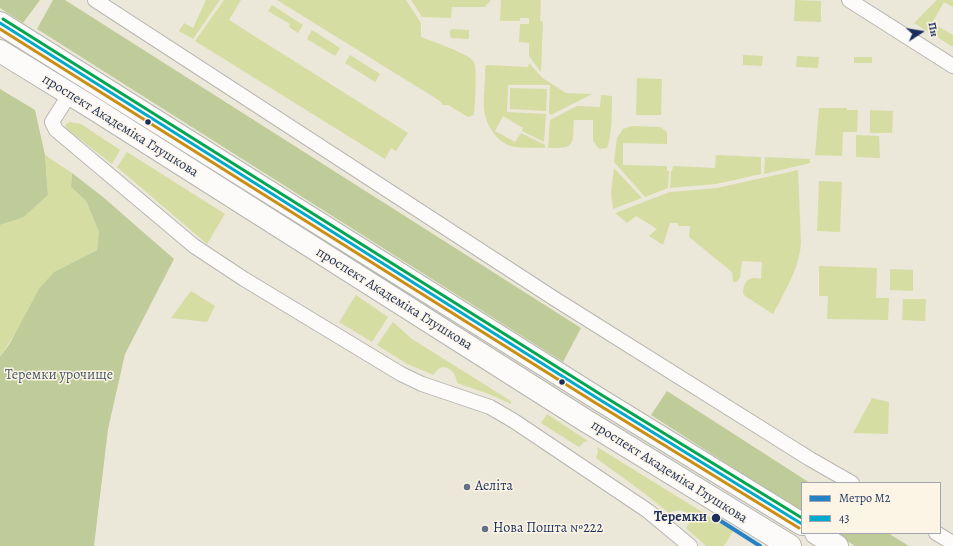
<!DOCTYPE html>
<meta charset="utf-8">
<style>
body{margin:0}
#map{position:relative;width:953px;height:546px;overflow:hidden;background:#ebe7d9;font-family:Alegreya,serif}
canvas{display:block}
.legend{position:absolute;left:801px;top:482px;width:140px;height:52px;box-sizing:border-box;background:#fcf5e5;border:1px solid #a2a6af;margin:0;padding:5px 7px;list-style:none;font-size:12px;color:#1b2f5e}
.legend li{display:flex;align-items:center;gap:8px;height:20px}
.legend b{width:20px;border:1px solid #a2a6af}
.north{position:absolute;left:901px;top:12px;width:40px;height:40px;-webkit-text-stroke:3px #fcf5e5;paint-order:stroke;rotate:78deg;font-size:11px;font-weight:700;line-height:16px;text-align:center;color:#1b2f5e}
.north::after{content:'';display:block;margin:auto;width:14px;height:18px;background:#1b2f5e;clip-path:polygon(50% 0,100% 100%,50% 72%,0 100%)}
</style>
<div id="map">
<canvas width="953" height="546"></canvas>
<ul class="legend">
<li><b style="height:5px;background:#2782c5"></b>Метро M2</li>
<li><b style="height:5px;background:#00a9ce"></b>43</li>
</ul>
<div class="north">Пн</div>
</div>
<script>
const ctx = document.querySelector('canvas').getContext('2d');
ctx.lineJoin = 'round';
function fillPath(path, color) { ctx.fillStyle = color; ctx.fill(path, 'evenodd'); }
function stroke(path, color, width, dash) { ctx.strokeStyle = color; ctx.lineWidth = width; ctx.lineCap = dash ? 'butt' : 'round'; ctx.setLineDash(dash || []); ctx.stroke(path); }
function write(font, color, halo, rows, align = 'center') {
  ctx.font = font + ' Alegreya,serif'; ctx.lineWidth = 3; ctx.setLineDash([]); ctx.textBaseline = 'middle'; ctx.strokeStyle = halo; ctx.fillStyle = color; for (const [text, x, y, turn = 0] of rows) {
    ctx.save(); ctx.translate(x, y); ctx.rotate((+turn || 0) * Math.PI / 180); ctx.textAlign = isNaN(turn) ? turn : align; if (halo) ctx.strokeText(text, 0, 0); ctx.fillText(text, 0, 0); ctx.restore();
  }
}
const green = new Path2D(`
 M 206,0 L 220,0 L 193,39 L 179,31 L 184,23 L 193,28 Z
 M 224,0 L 241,0 L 229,20 L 408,133 L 396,151 L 391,148 L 385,159 L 195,41 Z
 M 277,0 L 406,0 L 421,23 L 421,37 C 431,41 470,54 474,62 C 477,69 475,106 474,115 L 468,117 L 448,105 L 443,105 L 440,101 Z
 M 411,0 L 491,0 L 485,7 L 452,7 L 451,18 L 422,17 Z
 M 501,0 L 541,0 L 540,20 L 543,22 L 541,72 L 529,56 L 529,43 L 519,42 L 520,24 L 529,24 L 529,18 L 520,18 L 520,21 L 500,21 Z
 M 795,0 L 821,1 L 821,22 L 794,21 Z
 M 937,0 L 953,0 L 953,7 L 944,2 L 932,23 L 953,35 L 953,47 L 914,23 Z
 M 272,5 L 303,25 L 298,33 L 289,27 L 290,24 L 268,11 Z
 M 452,29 L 469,30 L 469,38 L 468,39 L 451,38 L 450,35 L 450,31 Z
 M 312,30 L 340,48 L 335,56 L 307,39 Z
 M 350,55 L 380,74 L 375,82 L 345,63 Z
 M 743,55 L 763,56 L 762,66 L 743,65 Z
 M 797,56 L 819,57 L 818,68 L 796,67 Z
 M 854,57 L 872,57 L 872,63 L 854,63 Z
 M 529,63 L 537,72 L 536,72 L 538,73 L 544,79 L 566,93 L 592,94 L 551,115 L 549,113 L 550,85 L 508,85 L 507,112 L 546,114 L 544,142 L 522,131 L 523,128 L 503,116 L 495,131 L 515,142 L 521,133 L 545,145 L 545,148 C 534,147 521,149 511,146 C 495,141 485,123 484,108 C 483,95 486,80 485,68 L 486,65 L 528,67 Z
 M 637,78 L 662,79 L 661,115 L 636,115 Z
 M 510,88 L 547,89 L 546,111 L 510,109 Z
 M 601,95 L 612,96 C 612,109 612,136 607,148 L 599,149 L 593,141 L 593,120 L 574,120 C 572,144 577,149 548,148 L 550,120 L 577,106 L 600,107 Z
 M 819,108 L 847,108 L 847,110 L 858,110 L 857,132 L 843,132 L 842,156 L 815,155 Z
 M 870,110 L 893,111 L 892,133 L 870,133 Z
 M 70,122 L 81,124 L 120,150 L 112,164 L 67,129 L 65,125 Z
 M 632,126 L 660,127 L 667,132 L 667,144 L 623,143 L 623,165 L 667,166 L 667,171 L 669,171 L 668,188 L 645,197 L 614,162 L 617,138 L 623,129 Z
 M 856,135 L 879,136 L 880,158 L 856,157 Z
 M 127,152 L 225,214 L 207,244 L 117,167 Z
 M 45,155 L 72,173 L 71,187 L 86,201 L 99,232 L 97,250 L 54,272 L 0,357 L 0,225 L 24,217 L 48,195 Z
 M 716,155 L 761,157 L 761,174 L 716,184 L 670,188 L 671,171 L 672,171 L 673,166 L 715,168 Z
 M 765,157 L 810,159 L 810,163 L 764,174 Z
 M 614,168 L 642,198 L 613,209 L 611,193 Z
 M 798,170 L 801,243 C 799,269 785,291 773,314 L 745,296 L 743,293 C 744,280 749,276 761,279 L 762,262 L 742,261 L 740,278 L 736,282 L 733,282 L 732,272 L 689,237 L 690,226 L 678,226 L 678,223 L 670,223 L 663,245 L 649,236 L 657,229 L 636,216 L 627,223 L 615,213 L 670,192 L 717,188 Z
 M 819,181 L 842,182 L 840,232 L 817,231 Z
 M 819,266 L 877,268 L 876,298 L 889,298 L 888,320 L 827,319 L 828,296 L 819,296 Z
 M 890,269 L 913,270 L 913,291 L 890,290 Z
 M 191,291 L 215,306 L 207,322 L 171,318 Z
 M 356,295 L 388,317 L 372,342 L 339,322 Z
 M 903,299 L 926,299 L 925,321 L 902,320 Z
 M 393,322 L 412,339 L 511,401 L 511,404 L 489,394 L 457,383 C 456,369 441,360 434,375 L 407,364 L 377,345 Z
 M 872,398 L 889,402 L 888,434 L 853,433 Z
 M 547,414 L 588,441 L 584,442 L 579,447 L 541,423 Z
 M 597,447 L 733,531 L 724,546 L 706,546 L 686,528 L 690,522 C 687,509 680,508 669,513 L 644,493 L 596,458 L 598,452 Z`);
const forest = new Path2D(`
 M 0,0 L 40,0 L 23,23 L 0,8 Z
 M 53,0 L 65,0 L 581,328 L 563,362 L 37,29 Z
 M 0,89 L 35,110 L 45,155 L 48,195 L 24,217 L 0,225 Z
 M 72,173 L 103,197 L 174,259 L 125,354 L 108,429 L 94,546 L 0,546 L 0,357 L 10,343 L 39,289 L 54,272 L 97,250 L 99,232 L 86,201 L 71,187 Z
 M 667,391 L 810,483 L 802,483 L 802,512 L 651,415 Z
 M 835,533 L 888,533 L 909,546 L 855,546 Z`);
const minor = new Path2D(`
 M 95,0 L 555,299 L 810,459 L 852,483
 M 849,0 L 953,66
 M 69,95 L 52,122 L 56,130 L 194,246 L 244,279 L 401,374 L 422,384 L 490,407 L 514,421 L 648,511 L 690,546
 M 936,533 L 953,543`);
const trunk = new Path2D(`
 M 0,23 L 597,398 L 802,524
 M 0,51 L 96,110 L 583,419 L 790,546
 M 816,533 L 837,546`);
const bus1 = new Path2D(`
 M 0,23 L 597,398 L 802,524`);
const bus2 = new Path2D(`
 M 0,29 L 594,402 L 799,528`);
const bus3 = new Path2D(`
 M 3,19 L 600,394 L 802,518`);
const metro1 = new Path2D(`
 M 716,518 L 760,546`);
const markers = [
 [148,122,3.5,"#1b2f5e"],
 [562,382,3.5,"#1b2f5e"],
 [467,487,4,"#646f89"],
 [716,518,5,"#1b2f5e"],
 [485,529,4,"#646f89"]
];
const streetNames = [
 ["проспект Академіка Глушкова",120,126,32],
 ["проспект Академіка Глушкова",394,299,32],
 ["проспект Академіка Глушкова",669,472,32]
];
const parkNames = [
 ["Теремки урочище",59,376]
];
const poiNames = [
 ["Аеліта",475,487],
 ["Нова Пошта №222",493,529]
];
const stopNames = [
 ["Теремки",707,518]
];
fillPath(green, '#d6dda3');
fillPath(forest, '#bfcc9a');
stroke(minor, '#b7b7b2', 16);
stroke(trunk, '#b7b7b2', 24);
stroke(minor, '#fcfbf9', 14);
stroke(trunk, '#fcfbf9', 22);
stroke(bus1, '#00a9ce', 3);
stroke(bus2, '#cb8e13', 3);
stroke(bus3, '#00a651', 3);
stroke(metro1, '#2782c5', 4);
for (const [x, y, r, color] of markers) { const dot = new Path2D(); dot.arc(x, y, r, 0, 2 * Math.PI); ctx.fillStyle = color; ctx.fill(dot); stroke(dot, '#fcf5e5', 1.5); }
write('14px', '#1b2f5e', '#fcf5e5', streetNames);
write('14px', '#455864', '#fcf5e5', parkNames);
write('14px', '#1b2f5e', '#fcf5e5', poiNames, 'left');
write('bold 14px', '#1b2f5e', '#fcf5e5', stopNames, 'right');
</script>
